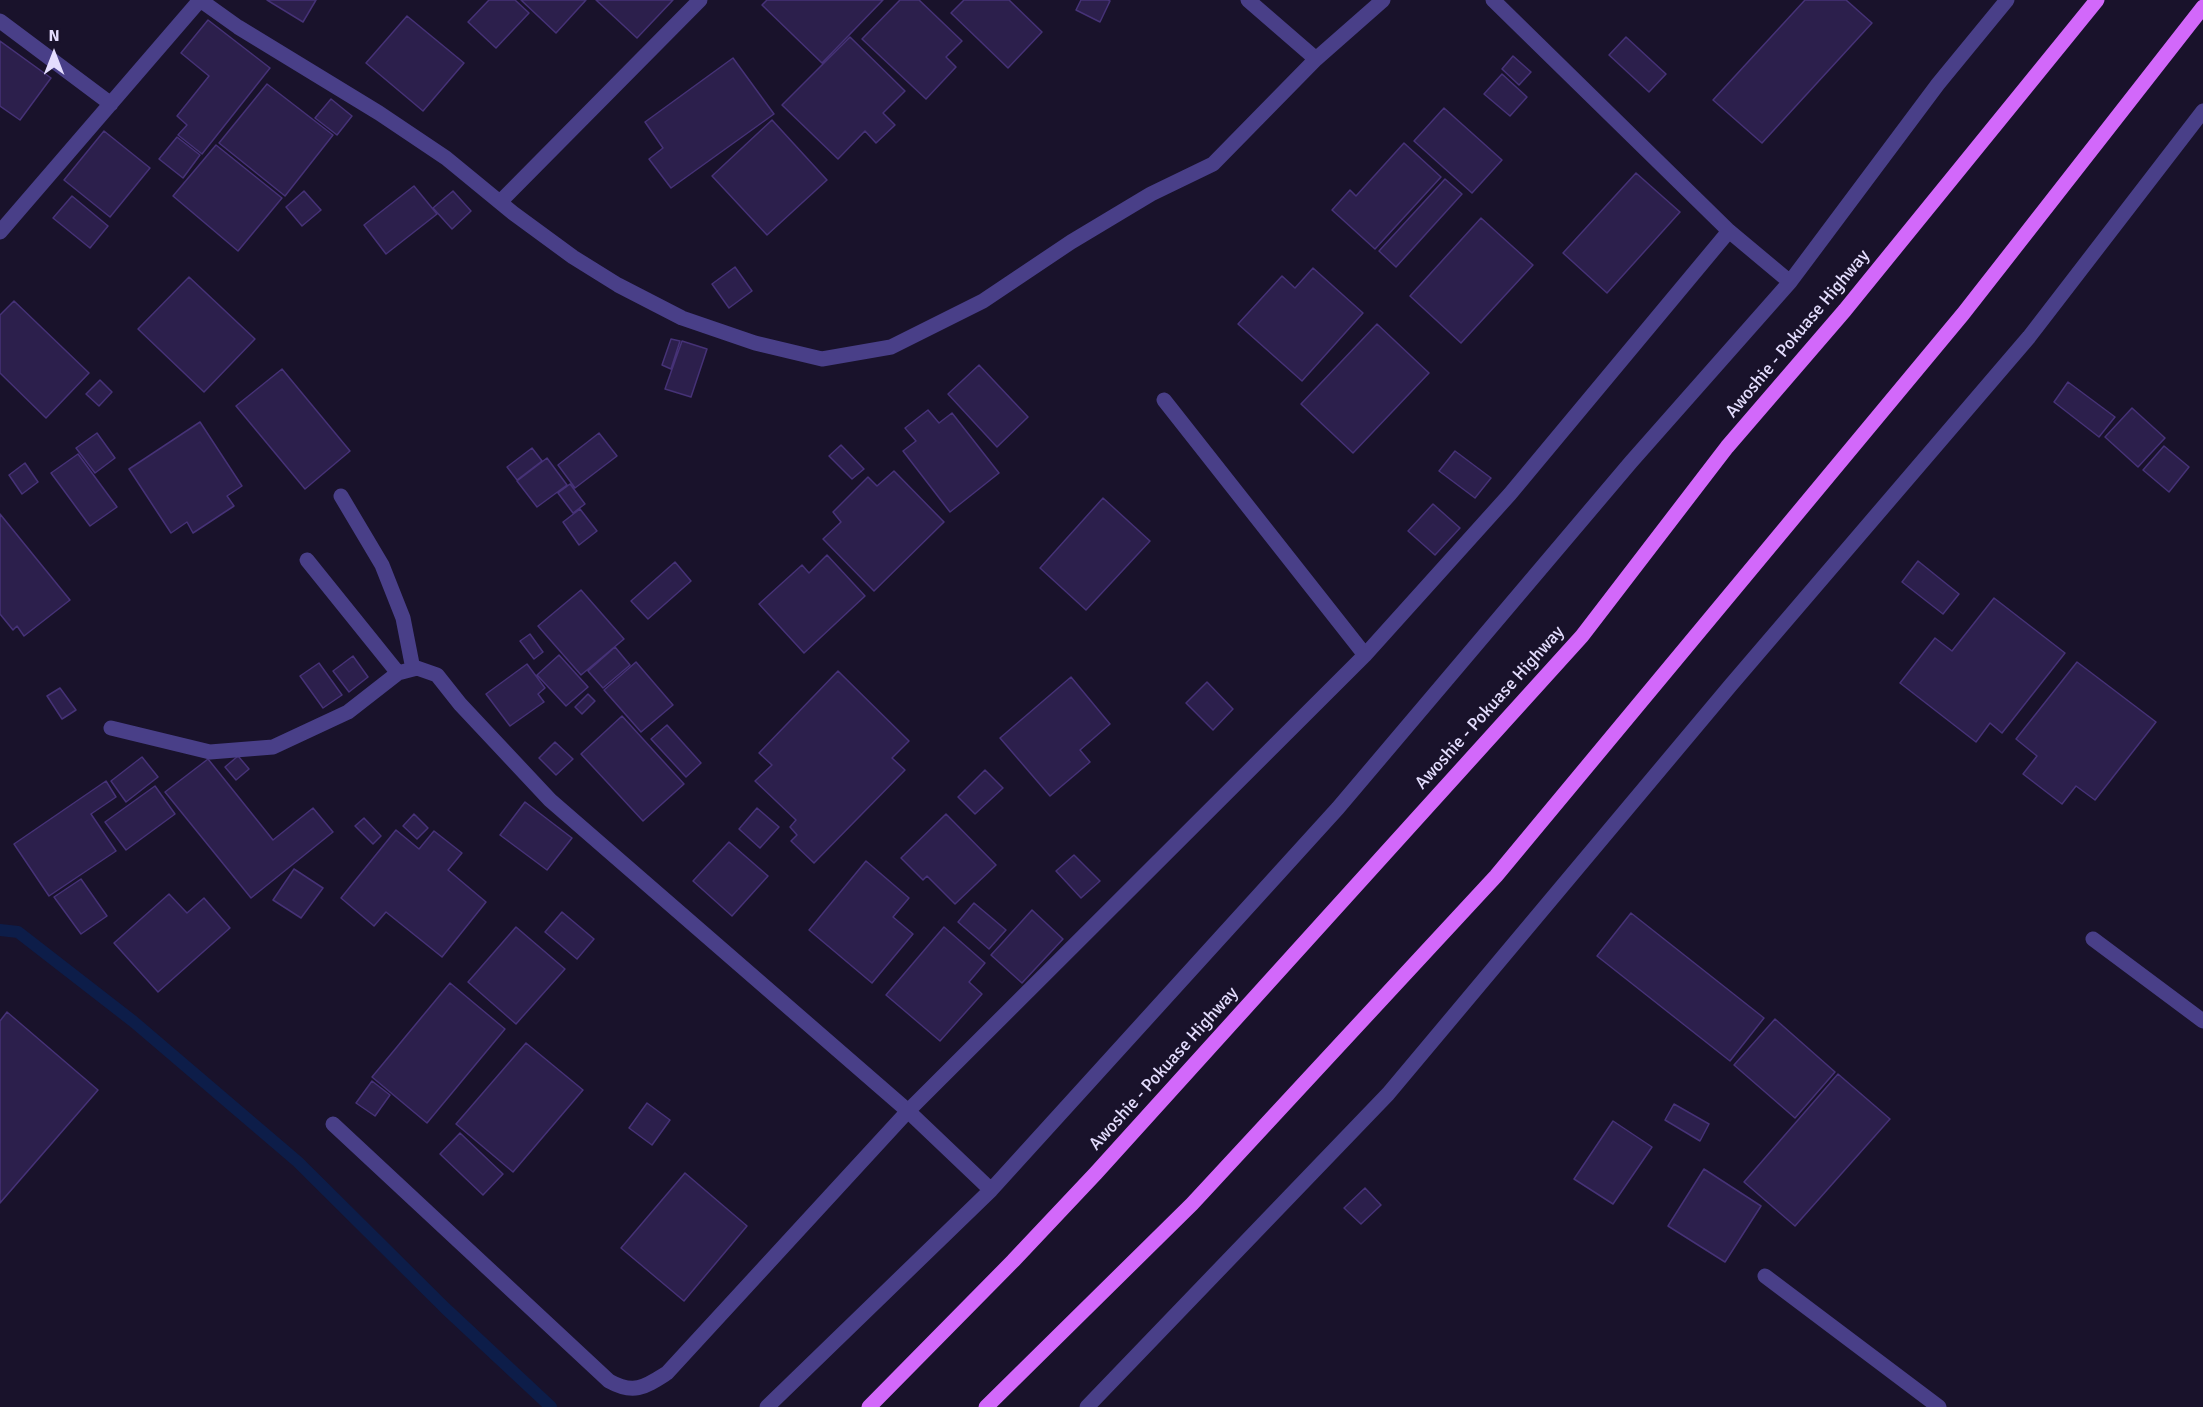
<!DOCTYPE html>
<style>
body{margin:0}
#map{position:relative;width:2203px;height:1407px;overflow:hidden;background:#19122b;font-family:Signika,sans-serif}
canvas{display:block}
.north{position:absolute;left:24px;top:24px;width:60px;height:60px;-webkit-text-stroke:4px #19122b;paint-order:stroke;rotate:0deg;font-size:16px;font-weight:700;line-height:24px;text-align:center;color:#e4ddfe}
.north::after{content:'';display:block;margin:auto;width:21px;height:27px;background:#e4ddfe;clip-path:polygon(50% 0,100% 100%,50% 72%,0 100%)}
</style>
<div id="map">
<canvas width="2203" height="1407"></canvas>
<div class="north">N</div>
</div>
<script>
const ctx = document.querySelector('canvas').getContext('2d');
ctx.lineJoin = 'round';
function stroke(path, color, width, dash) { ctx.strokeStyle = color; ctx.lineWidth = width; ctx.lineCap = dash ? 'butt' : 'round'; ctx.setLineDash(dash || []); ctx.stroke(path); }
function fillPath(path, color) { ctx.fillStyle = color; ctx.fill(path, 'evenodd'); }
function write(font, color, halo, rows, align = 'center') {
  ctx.font = font + ' Signika,sans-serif'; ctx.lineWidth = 4.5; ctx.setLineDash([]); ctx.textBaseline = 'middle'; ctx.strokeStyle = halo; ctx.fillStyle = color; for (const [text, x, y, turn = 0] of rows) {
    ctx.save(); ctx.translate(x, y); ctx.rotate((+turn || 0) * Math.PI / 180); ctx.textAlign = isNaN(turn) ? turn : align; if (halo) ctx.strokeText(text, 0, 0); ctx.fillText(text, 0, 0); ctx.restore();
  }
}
const stream = new Path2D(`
 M 0,930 L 18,932 L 134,1022 L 298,1162 L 445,1308 L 551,1407`);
const building = new Path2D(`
 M 267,0 L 316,0 L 303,22 Z
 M 489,0 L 515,0 L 529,13 L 496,48 L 468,22 Z
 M 521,0 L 586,0 L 556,33 Z
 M 596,0 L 673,0 L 637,38 Z
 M 767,0 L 883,0 L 822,63 L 762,5 Z
 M 900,0 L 919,0 L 962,41 L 946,57 L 956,67 L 926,99 L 862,39 Z
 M 964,0 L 1009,0 L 1042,32 L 1008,68 L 951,13 Z
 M 1081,0 L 1108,0 L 1110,1 L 1100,22 L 1076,10 Z
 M 1805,0 L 1846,0 L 1872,23 L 1762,143 L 1713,100 Z
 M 407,16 L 464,63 L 423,111 L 366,63 Z
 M 208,20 L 270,68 L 202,154 L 178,135 L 187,125 L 177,116 L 209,76 L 181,53 Z
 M 850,37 L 905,91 L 883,113 L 895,125 L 876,143 L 865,131 L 838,159 L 782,105 Z
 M 1626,37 L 1666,74 L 1649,92 L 1609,55 Z
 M 0,41 L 51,78 L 20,120 L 0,106 Z
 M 1513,56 L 1531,72 L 1519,85 L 1502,69 Z
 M 733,58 L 774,114 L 671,188 L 649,159 L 663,148 L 645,122 Z
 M 1502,74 L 1527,97 L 1510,116 L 1484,94 Z
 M 267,84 L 333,135 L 285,196 L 219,143 Z
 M 331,99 L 352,116 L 337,135 L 315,118 Z
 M 1444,108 L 1502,160 L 1472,193 L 1414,141 Z
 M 772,120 L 827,180 L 767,235 L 712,176 Z
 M 104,131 L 150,168 L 110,217 L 64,180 Z
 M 177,137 L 200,155 L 183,178 L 159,159 Z
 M 1404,143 L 1441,177 L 1375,249 L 1332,210 L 1350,190 L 1356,196 Z
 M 216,145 L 282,198 L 238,251 L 173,196 Z
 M 1636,173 L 1680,212 L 1607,293 L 1563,253 Z
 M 1445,179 L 1462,194 L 1396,267 L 1379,251 Z
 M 414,186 L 437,214 L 386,254 L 364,225 Z
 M 304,191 L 321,210 L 302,226 L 286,207 Z
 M 453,191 L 471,211 L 452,229 L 433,208 Z
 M 72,196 L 108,226 L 90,248 L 53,218 Z
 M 1481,218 L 1533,265 L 1461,343 L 1410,296 Z
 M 735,267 L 752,291 L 729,308 L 712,284 Z
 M 1313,268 L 1363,313 L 1302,381 L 1238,324 L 1282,276 L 1295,288 Z
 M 189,277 L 255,339 L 204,392 L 138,329 Z
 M 14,301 L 89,373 L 46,418 L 0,373 L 0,315 Z
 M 1377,324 L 1429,373 L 1353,453 L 1301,404 Z
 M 671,339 L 680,341 L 671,369 L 662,365 Z
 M 682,341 L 707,349 L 691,397 L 665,389 Z
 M 979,365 L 1028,417 L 997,447 L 948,394 Z
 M 282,369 L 350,451 L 305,489 L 236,406 Z
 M 100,380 L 112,392 L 99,406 L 86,394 Z
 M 2068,382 L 2115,417 L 2099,437 L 2054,402 Z
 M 2132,408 L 2165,438 L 2138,467 L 2105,437 Z
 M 928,410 L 939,423 L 952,413 L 999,473 L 950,512 L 903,451 L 916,441 L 905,428 Z
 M 200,422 L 242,486 L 227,496 L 234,506 L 193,533 L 187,522 L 171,533 L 129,469 Z
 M 97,433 L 115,458 L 95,473 L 76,448 Z
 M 599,433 L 617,456 L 575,488 L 558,465 Z
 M 841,445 L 864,469 L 852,479 L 829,456 Z
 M 2164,446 L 2189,467 L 2169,492 L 2143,470 Z
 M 532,448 L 542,461 L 517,480 L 507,467 Z
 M 1455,451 L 1491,478 L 1475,498 L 1439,471 Z
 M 78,454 L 117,507 L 90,526 L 51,473 Z
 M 547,458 L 567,485 L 537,507 L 517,481 Z
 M 25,463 L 38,482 L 22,494 L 9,475 Z
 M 894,471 L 944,522 L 874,591 L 823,539 L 841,522 L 833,512 L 868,477 L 877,486 Z
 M 570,484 L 585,504 L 573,513 L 558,493 Z
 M 1103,498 L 1150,541 L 1086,610 L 1040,568 Z
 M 1433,504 L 1460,528 L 1435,555 L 1408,531 Z
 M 580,509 L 597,531 L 579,545 L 563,522 Z
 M 0,514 L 70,600 L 24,636 L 17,626 L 13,630 L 0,614 Z
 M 827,555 L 865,596 L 804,653 L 759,604 L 802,565 L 809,573 Z
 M 1918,561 L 1959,594 L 1943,614 L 1902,582 Z
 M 675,562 L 691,581 L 648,619 L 631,601 Z
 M 581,590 L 624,639 L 581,675 L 538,626 Z
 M 1994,598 L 2065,653 L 2002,733 L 1990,723 L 1976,742 L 1900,683 L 1935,638 L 1952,651 Z
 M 530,634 L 543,652 L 534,659 L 520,641 Z
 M 615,647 L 630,665 L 603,688 L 588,671 Z
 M 559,655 L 588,687 L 566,706 L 537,675 Z
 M 353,656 L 368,677 L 349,692 L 333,671 Z
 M 636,662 L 673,705 L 641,732 L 604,690 Z
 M 2077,662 L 2156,722 L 2095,800 L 2076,786 L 2062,804 L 2023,774 L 2037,756 L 2016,739 Z
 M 319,663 L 342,695 L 323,708 L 300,676 Z
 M 527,664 L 545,688 L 538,694 L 544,702 L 510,726 L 486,694 Z
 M 838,671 L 909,741 L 892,758 L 905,770 L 814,863 L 791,841 L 797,835 L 790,827 L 796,820 L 755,781 L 772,765 L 759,753 Z
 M 1071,677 L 1110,724 L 1080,750 L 1090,762 L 1050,796 L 1000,738 Z
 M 1207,682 L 1233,709 L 1213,730 L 1186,703 Z
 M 60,688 L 76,710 L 62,719 L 47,696 Z
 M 588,694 L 595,701 L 582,714 L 575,707 Z
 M 622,716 L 684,784 L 643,821 L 581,754 Z
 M 667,725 L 701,763 L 686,777 L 651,739 Z
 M 555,742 L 573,759 L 556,775 L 539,758 Z
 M 238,756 L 249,769 L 236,780 L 225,767 Z
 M 142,757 L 158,777 L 126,802 L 111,781 Z
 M 208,759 L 273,840 L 313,808 L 333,832 L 251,898 L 165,792 Z
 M 985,770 L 1003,788 L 975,814 L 958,797 Z
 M 106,781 L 116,797 L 91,814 L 116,851 L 49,896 L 14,844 Z
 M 155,786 L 175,814 L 126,850 L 105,822 Z
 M 525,802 L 572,838 L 547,870 L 500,835 Z
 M 757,808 L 779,827 L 760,848 L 739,829 Z
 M 414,814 L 428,828 L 417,839 L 403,826 Z
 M 946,814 L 996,865 L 955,904 L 927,876 L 923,880 L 901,858 Z
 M 364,818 L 381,836 L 373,844 L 355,826 Z
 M 396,830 L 419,849 L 434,831 L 462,853 L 448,870 L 486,902 L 442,957 L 386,912 L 374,926 L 341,898 Z
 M 729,842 L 768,876 L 732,916 L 693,881 Z
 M 1074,855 L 1100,881 L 1081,898 L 1056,871 Z
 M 866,861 L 909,898 L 893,917 L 913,934 L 872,983 L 809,930 Z
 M 294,869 L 323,888 L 301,918 L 273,900 Z
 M 81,879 L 107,916 L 81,934 L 54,897 Z
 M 169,894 L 187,913 L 204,898 L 230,928 L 158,992 L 114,943 Z
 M 974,903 L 1006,930 L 989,949 L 958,922 Z
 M 1032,910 L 1063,939 L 1022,983 L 991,955 Z
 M 562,912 L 594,939 L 577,959 L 545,932 Z
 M 1631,913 L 1764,1018 L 1730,1061 L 1597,956 Z
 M 516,927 L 565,969 L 516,1024 L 468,982 Z
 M 944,927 L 985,963 L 969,982 L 982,994 L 940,1041 L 886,995 Z
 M 450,983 L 505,1029 L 427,1123 L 372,1077 Z
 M 7,1012 L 98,1090 L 0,1203 L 0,1021 Z
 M 1775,1019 L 1835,1072 L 1795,1118 L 1734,1065 Z
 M 526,1043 L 583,1090 L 513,1172 L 456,1124 Z
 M 1838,1074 L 1890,1119 L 1795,1226 L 1744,1182 Z
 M 372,1081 L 390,1095 L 375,1116 L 356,1103 Z
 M 647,1103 L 670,1120 L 652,1145 L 629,1128 Z
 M 1674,1104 L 1709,1124 L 1700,1141 L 1665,1120 Z
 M 1613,1121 L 1652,1147 L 1613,1204 L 1574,1179 Z
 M 460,1133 L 503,1174 L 483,1195 L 440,1154 Z
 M 1704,1169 L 1761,1206 L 1725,1262 L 1668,1226 Z
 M 685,1173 L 747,1226 L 684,1301 L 621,1248 Z
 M 1365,1188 L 1381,1205 L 1361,1224 L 1344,1208 Z`);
const minor = new Path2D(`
 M 200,0 L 238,27 L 379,113 L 446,158 L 513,213 L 573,257 L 618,285 L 682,318 L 755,343 L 822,359 L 891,347 L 983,301 L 1071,242 L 1151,194 L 1213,164 L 1316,59 L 1383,0
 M 1248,0 L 1316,59
 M 1493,0 L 1729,231 L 1790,282
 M 0,21 L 111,104
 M 500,202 L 700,0
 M 0,232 L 200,0
 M 1164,400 L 1365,655
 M 341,496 L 382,565 L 403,618 L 413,669
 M 307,560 L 398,673
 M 111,728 L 210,752 L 273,747 L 348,712 L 398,673 L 417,668 L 437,675 L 460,704 L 550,800 L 908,1111 L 991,1190
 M 2093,939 L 2203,1021
 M 333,1124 L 609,1381 C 634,1395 645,1387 667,1373 L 908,1111 L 1365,655 L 1510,494 L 1729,231
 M 1765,1276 L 1939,1407
 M 767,1407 L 991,1190 L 1338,808 L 1631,462 L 1790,282 L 1938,84 L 2007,0
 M 1087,1407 L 1388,1094 L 1730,686 L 2029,337 L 2203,111`);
const major = new Path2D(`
 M 869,1407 L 1013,1261 L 1096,1173 L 1582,636 L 1727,447 L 1845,310 L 2097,0
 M 986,1407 L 1192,1204 L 1496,876 L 1963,314 L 2203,7`);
const streetNames = [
 ["Awoshie - Pokuase Highway",1798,334,-50],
 ["Awoshie - Pokuase Highway",1490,708,-48],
 ["Awoshie - Pokuase Highway",1164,1069,-48]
];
stroke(stream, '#0d1d49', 12);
fillPath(building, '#2c1f4c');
stroke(building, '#463277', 1.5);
stroke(minor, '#493f88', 15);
stroke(major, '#d268fa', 15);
write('18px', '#e4ddfe', '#19122b', streetNames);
</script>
